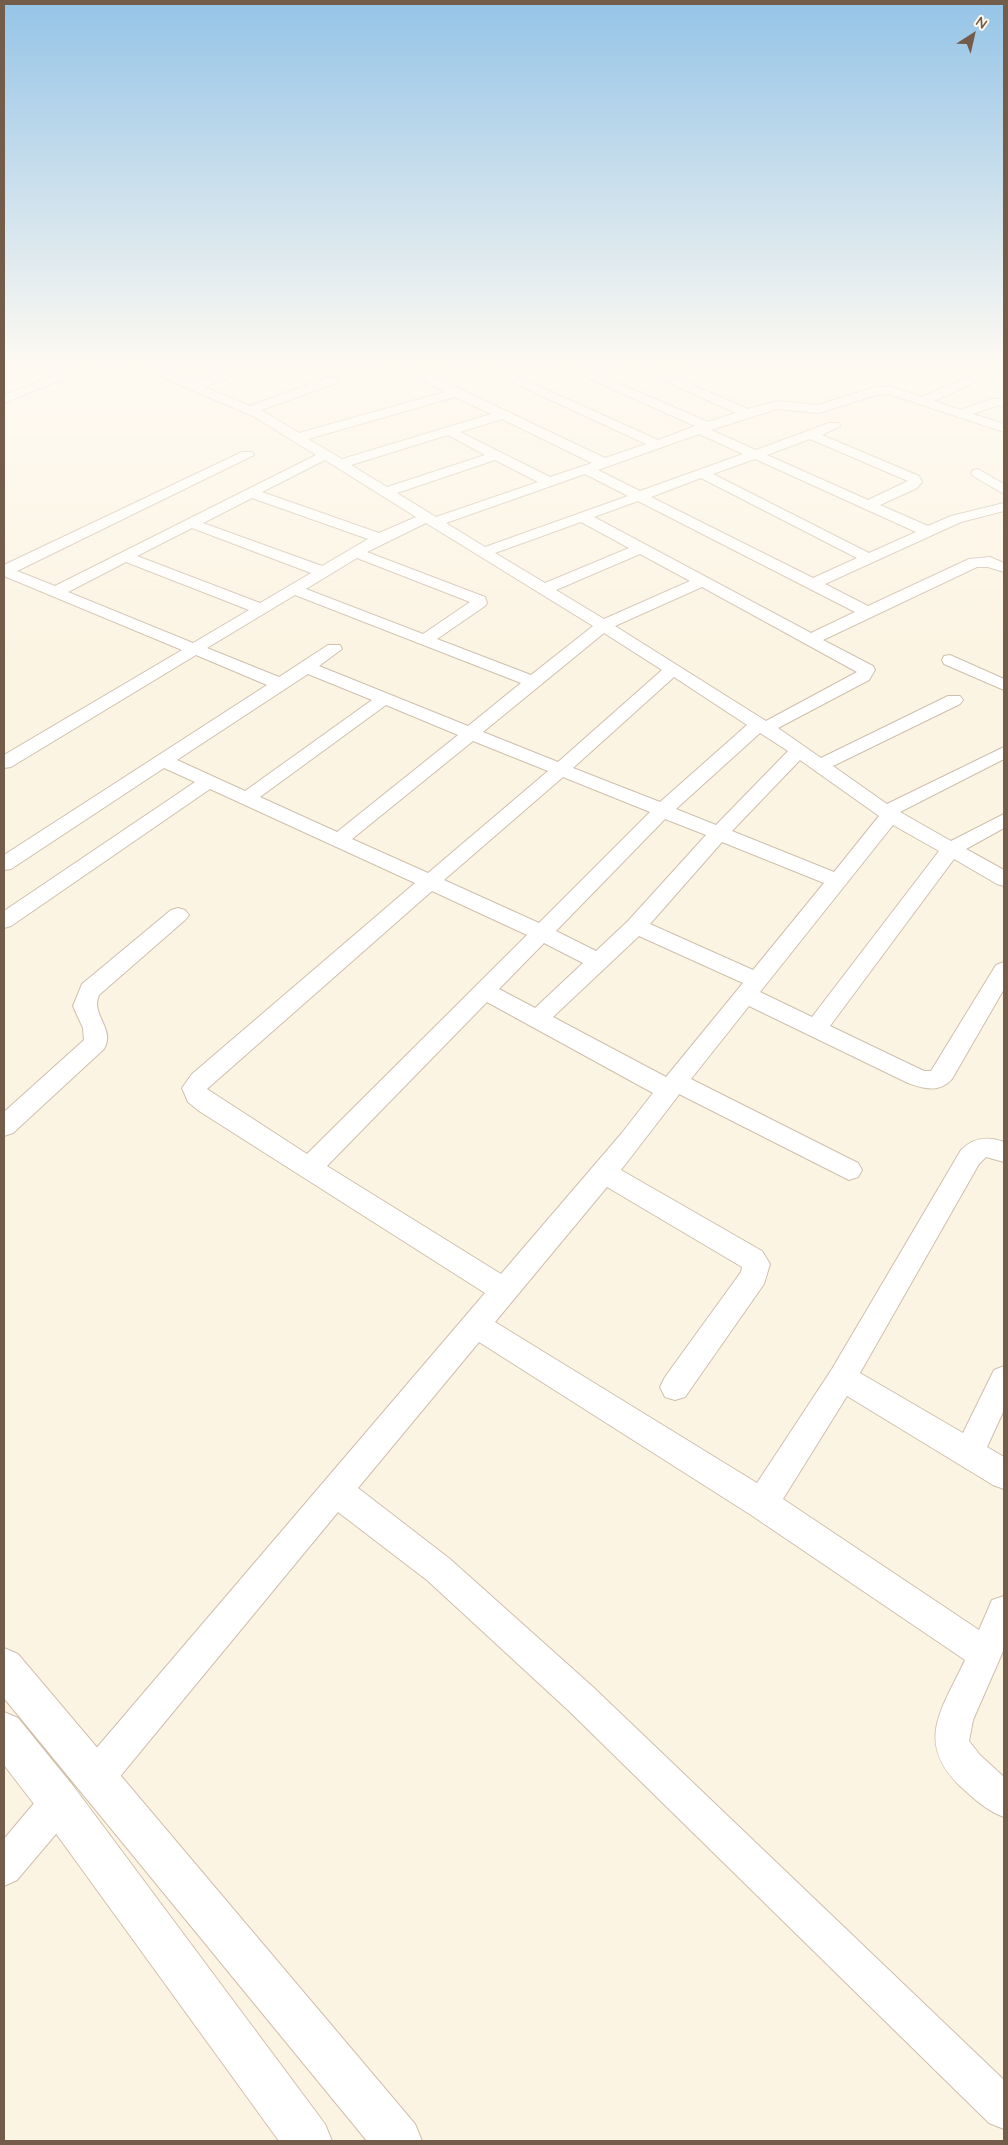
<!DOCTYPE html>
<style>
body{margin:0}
#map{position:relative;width:1008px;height:2145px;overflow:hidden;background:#fcf4e3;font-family:Quicksand,sans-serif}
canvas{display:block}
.frame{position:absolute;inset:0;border:5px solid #745c4a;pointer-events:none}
.north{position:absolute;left:948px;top:10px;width:50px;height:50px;-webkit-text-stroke:4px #fff8ea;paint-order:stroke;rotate:35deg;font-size:14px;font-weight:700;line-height:20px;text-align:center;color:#745c4a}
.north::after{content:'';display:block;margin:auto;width:18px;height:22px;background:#745c4a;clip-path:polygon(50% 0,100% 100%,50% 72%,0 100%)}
</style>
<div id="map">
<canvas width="1008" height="2145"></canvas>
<div class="frame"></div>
<div class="north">N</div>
</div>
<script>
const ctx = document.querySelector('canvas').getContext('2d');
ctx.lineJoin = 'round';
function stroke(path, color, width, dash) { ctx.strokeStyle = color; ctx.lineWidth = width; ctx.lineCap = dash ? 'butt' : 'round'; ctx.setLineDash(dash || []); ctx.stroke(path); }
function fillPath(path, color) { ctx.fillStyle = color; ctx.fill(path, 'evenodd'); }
const minor = new Path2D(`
 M 11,363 L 26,363 L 4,372 L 4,365 Z
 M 89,363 L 104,363 L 4,403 L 4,395 Z
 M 132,363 L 146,363 L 194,382 L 237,366 L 236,363 L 247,363 L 250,366 L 246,370 L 204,387 L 250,406 L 329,377 L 337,377 L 339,380 L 337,383 L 261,410 L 299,433 L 445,392 L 391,365 L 390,363 L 403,363 L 416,369 L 436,363 L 452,363 L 451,365 L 426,373 L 605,458 L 646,444 L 475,365 L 474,363 L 487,363 L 658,440 L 695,426 L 559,365 L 558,363 L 572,363 L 708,422 L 736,413 L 630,365 L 629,363 L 643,363 L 656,368 L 674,363 L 690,363 L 689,365 L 666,373 L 748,409 L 777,401 L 818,405 L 875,387 L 890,386 L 922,397 L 997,364 L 1004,363 L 1004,369 L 934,401 L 961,410 L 991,399 L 1004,398 L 1004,406 L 996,406 L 973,414 L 1004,424 L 1004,432 L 889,394 L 876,395 L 819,413 L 777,409 L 711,430 L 756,450 L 829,423 L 839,423 L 840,426 L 822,435 L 919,476 L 922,482 L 917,488 L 880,505 L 928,526 L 951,516 L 1004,503 L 1004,511 L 961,522 L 825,584 L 868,606 L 969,559 L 990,557 L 1004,563 L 1004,572 L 988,567 L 977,567 L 823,640 L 873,666 L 875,670 L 869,680 L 778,728 L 821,758 L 948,696 L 960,696 L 963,700 L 960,704 L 833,766 L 887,804 L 1004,747 L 1004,759 L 900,812 L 951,841 L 1004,814 L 1004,828 L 966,849 L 1004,870 L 1004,886 L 997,884 L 954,859 L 830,1026 L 924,1071 L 931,1071 L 996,965 L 1004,962 L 1004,989 L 952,1079 C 939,1093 925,1089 908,1083 L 749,1006 L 691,1079 L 858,1163 L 862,1170 L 858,1177 L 849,1180 L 679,1094 L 678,1096 L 621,1170 L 762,1251 L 770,1264 L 764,1284 L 685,1397 L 675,1400 L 665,1397 L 660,1387 L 665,1377 L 741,1272 L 742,1267 L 607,1187 L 495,1322 L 757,1483 L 832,1369 L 961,1150 C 974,1137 988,1136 1004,1142 L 1004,1162 L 986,1157 L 979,1164 L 860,1373 L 963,1433 L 994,1370 L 1004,1366 L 1004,1410 L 987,1447 L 1004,1457 L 1004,1489 L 993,1485 L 847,1396 L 783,1499 L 979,1630 L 992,1600 L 1004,1596 L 1004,1649 L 973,1720 L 969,1741 L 980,1755 L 1004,1777 L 1004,1817 C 987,1811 973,1798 960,1786 C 914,1741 943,1708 965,1660 L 751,1515 L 479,1342 L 358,1488 L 450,1559 L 593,1687 L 1004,2080 L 1004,2129 L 989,2123 L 569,1711 L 428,1581 L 338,1512 L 108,1791 L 95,1796 L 82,1791 L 77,1778 L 82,1765 L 485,1293 L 199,1111 L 188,1102 L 182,1088 L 192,1074 L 415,883 L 210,789 L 11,926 L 4,928 L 4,911 L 195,782 L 164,768 L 11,869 L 4,870 L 4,855 L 267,685 L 196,655 L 11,767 L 4,768 L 4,755 L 182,650 L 4,576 L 4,565 L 242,452 L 252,452 L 254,455 L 17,571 L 55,586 L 316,455 L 253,416 L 133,365 ZM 455,397 L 491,414 L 342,459 L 308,439 ZM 502,419 L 592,463 L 550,477 L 460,432 ZM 699,434 L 743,454 L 640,491 L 598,470 ZM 448,435 L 485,455 L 387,487 L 351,465 ZM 810,439 L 908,481 L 868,500 L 767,455 ZM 755,459 L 916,532 L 869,553 L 713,474 ZM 325,460 L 416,517 L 379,533 L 262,492 ZM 495,460 L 538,482 L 436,517 L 397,493 ZM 585,474 L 628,496 L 485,547 L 446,523 ZM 701,478 L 857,558 L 813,578 L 651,497 ZM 252,498 L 368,539 L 322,566 L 203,523 ZM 638,501 L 855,612 L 811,633 L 594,517 ZM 581,522 L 629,548 L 545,583 L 495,553 ZM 426,523 L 593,626 L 531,675 L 437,639 L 485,606 L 487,603 L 485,597 L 367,552 ZM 192,528 L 311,573 L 260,603 L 137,556 ZM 640,554 L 690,581 L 604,619 L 556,590 ZM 357,558 L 470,602 L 423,634 L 306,589 ZM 126,562 L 249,610 L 193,643 L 68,592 ZM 702,587 L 857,672 L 766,721 L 615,626 ZM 295,595 L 521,683 L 468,726 L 319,666 L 342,649 L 340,645 L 328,645 L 279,677 L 207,648 ZM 604,633 L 662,670 L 558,762 L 483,732 ZM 308,674 L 372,700 L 245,791 L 177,760 ZM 674,677 L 747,725 L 660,802 L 573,768 ZM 386,705 L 458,735 L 337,832 L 260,797 ZM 760,733 L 788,751 L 716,825 L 676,809 ZM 473,741 L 548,771 L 428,873 L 352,839 ZM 800,760 L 879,816 L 834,872 L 732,831 ZM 563,777 L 650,812 L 539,923 L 444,880 ZM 665,819 L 706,835 L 628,921 L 596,951 L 556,931 ZM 893,825 L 939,851 L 812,1017 L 760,992 ZM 722,842 L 824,883 L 753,970 L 650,924 ZM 432,891 L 527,935 L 307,1154 L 207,1089 ZM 639,936 L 743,983 L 666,1077 L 553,1017 ZM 544,943 L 583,963 L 535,1008 L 499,989 ZM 487,1002 L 653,1093 L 621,1134 L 501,1274 L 327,1166 Z
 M 978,469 L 1004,484 L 1004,494 L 973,476 L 971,473 L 973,470 Z
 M 950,655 L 1004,679 L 1004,690 L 944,664 L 942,660 L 944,656 Z
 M 178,908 L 185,910 L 189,915 L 185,920 L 99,995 C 90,1015 116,1029 104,1049 L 13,1133 L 4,1136 L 4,1112 L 84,1040 L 83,1028 L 73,1006 L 82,984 L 171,910 Z
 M 59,1784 L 72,1789 L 77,1802 L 72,1815 L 17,1880 L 4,1886 L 4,1839 L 46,1789 Z`);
const secondary = new Path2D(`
 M 4,1648 L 18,1654 L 415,2124 L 422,2141 L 367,2141 L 4,1698 Z
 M 4,1712 L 18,1718 L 74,1787 L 325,2124 L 332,2141 L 279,2141 L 44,1817 L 4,1765 Z`);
stroke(minor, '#cfbfad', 2);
stroke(secondary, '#d2bfaa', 2);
fillPath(minor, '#fff');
fillPath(secondary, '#fff');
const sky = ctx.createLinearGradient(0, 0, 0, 663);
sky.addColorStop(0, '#95c4e7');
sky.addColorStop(0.55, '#fefaf2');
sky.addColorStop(1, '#fefaf200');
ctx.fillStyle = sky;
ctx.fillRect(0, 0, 1008, 663);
</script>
